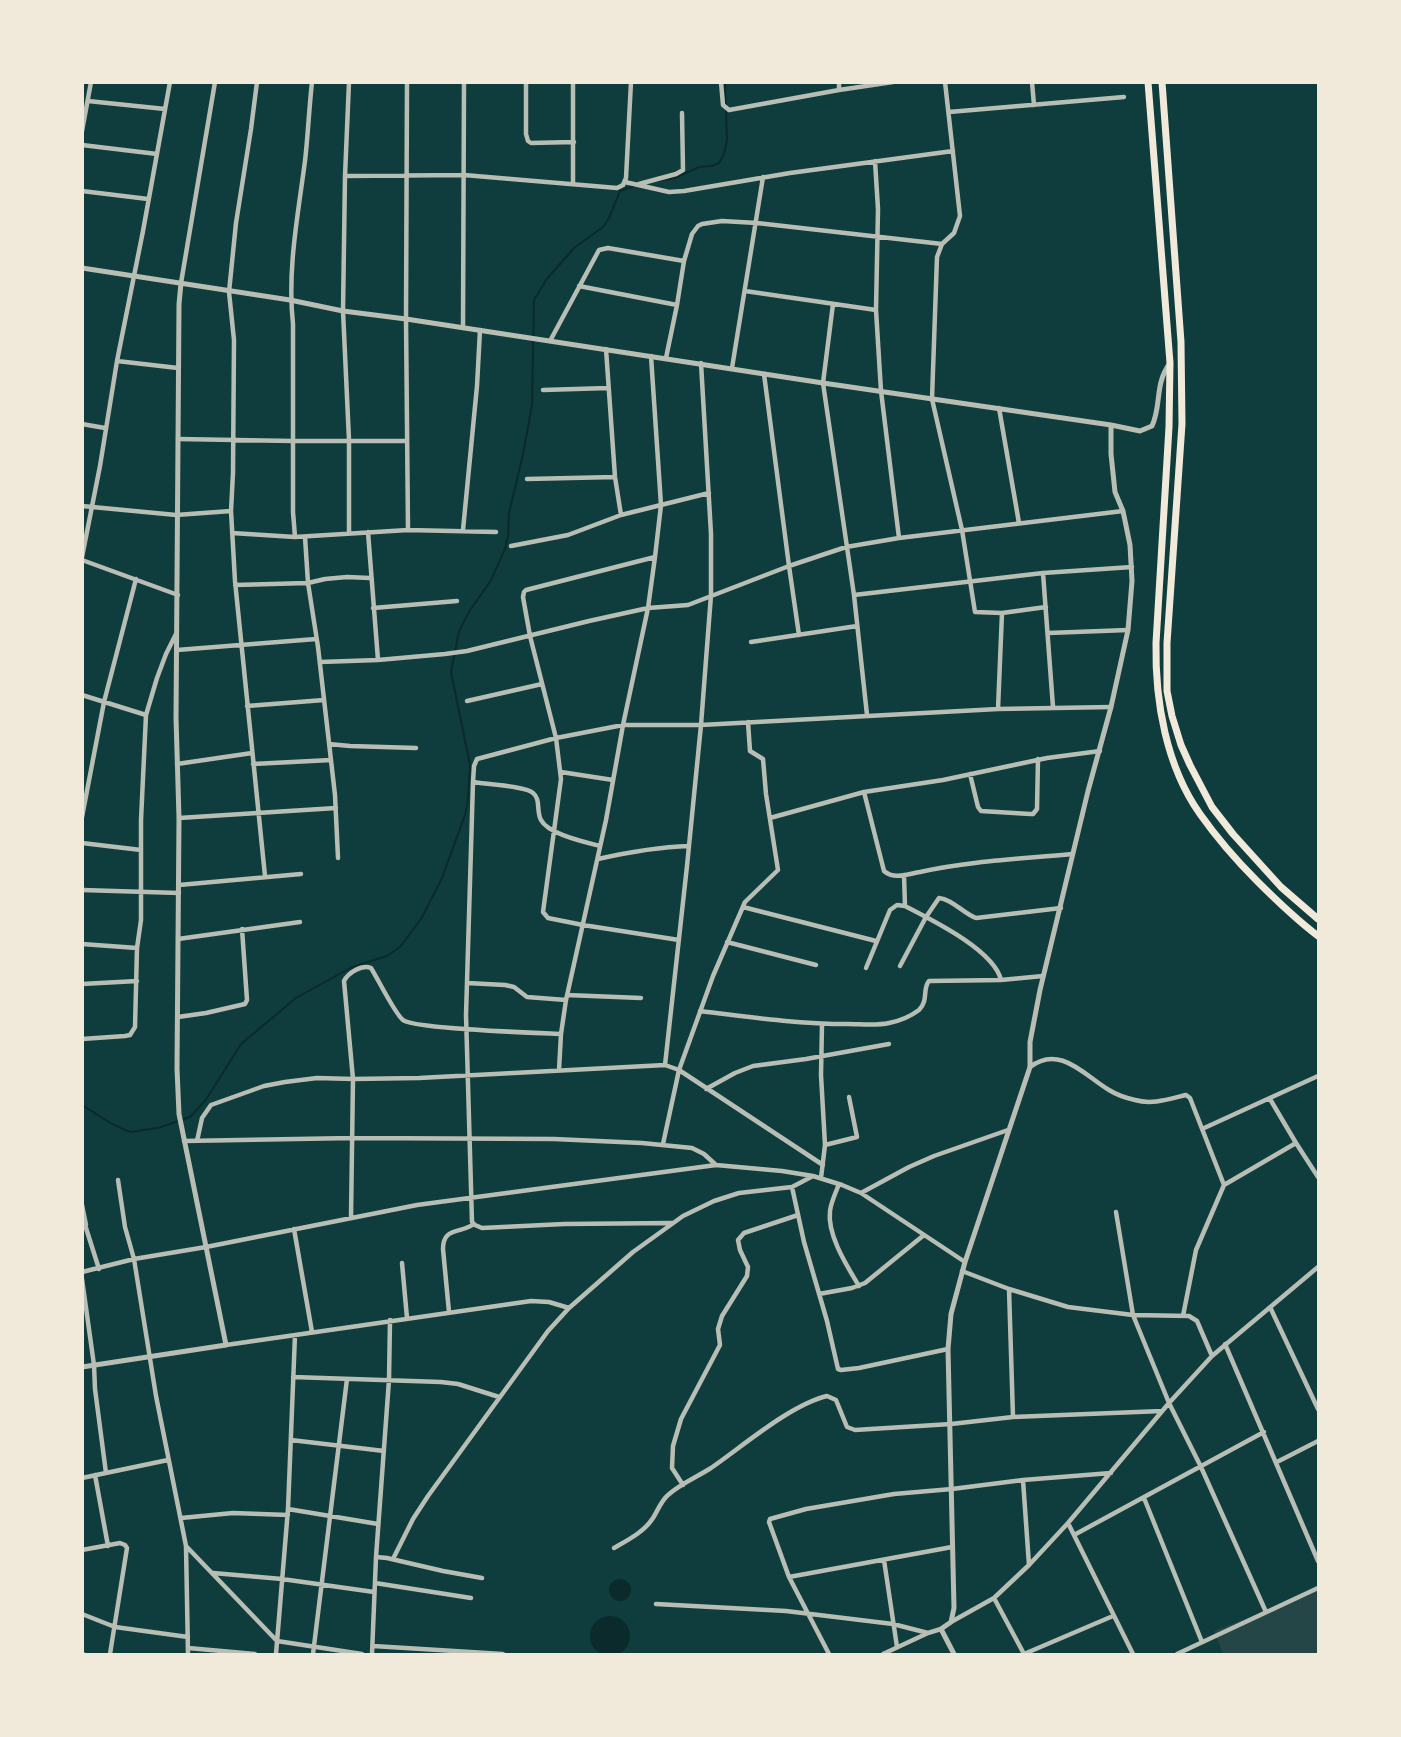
<!DOCTYPE html>
<style>
body{margin:0}
#map{position:relative;width:1401px;height:1737px;overflow:hidden;background:#0f3d3e;font-family:Manrope,sans-serif}
canvas{display:block}
.frame{position:absolute;inset:0;border:84px solid #f1e9da;pointer-events:none}
</style>
<div id="map">
<canvas width="1401" height="1737"></canvas>
<div class="frame"></div>
</div>
<script>
const ctx = document.querySelector('canvas').getContext('2d');
ctx.lineJoin = 'round';
function fillPath(path, color) { ctx.fillStyle = color; ctx.fill(path, 'evenodd'); }
function stroke(path, color, width, dash) { ctx.strokeStyle = color; ctx.lineWidth = width; ctx.lineCap = dash ? 'butt' : 'round'; ctx.setLineDash(dash || []); ctx.stroke(path); }
const green = new Path2D(`
 M 1317,1591 L 1318,1654 L 1223,1654 L 1214,1631 Z`);
const water = new Path2D(`
 M609 1590a11 11 0 1 1 22 0a11 11 0 1 1-22 0Z
 M590 1636a20 20 0 1 1 40 0a20 20 0 1 1-40 0Z`);
const stream = new Path2D(`
 M 657,181 L 675,178 L 699,167 L 712,166 L 719,163 L 724,154 L 727,140 L 725,82
 M 82,1105 L 112,1124 L 130,1132 L 158,1128 L 190,1117 L 205,1101 L 241,1044 L 296,998 L 352,967 L 387,956 L 400,947 L 421,919 L 442,878 L 465,815 L 468,800 L 470,765 L 451,672 L 459,631 L 469,612 L 491,580 L 505,549 L 508,536 L 509,513 L 523,454 L 532,405 L 534,300 L 546,280 L 574,248 L 603,227 L 609,218 L 620,191 L 634,186`);
const minor = new Path2D(`
 M 257,82 L 251,129 L 236,223 L 229,292 L 234,340 L 233,473 L 231,511 L 235,581 L 265,876
 M 349,82 L 345,176 L 343,311 L 349,440 L 349,533
 M 407,82 L 406,319 L 408,530
 M 526,82 L 526,134 L 528,141 L 531,143 L 574,142
 M 573,82 L 573,183
 M 721,82 L 723,105 L 729,110 L 839,90
 M 839,82 L 839,90 L 893,82
 M 945,82 L 960,216 L 954,233 L 942,244 L 937,257 L 932,399 L 962,530 L 975,612 L 1002,613 L 1046,607
 M 1032,82 L 1034,105
 M 88,101 L 165,109
 M 949,112 L 1124,97
 M 82,131 L 91,82
 M 82,145 L 157,154
 M 875,161 L 878,209 L 876,310 L 881,391 L 899,538
 M 345,176 L 464,175 L 617,188 L 623,185 L 626,178 L 631,82
 M 625,182 L 669,192 L 684,191 L 790,173 L 953,151
 M 639,184 L 676,174 L 683,170 L 682,113
 M 82,191 L 148,199
 M 181,283 L 215,82
 M 579,286 L 677,305
 M 745,291 L 876,310
 M 833,304 L 823,383 L 854,595 L 867,715
 M 463,328 L 464,82
 M 550,341 L 599,250 L 608,248 L 684,261
 M 606,349 L 615,477 L 621,515
 M 666,358 L 677,305 L 684,261 L 692,234 L 698,226 L 702,224 L 722,221 L 757,223 L 942,244
 M 117,361 L 178,368
 M 732,368 L 763,177
 M 764,374 L 789,566 L 799,635
 M 543,390 L 608,388
 M 999,408 L 1019,523
 M 82,424 L 105,428
 M 178,439 L 293,441 L 407,441
 M 527,479 L 615,477
 M 82,506 L 176,515 L 231,511
 M 463,530 L 477,386 L 480,330
 M 368,532 L 378,660
 M 232,533 L 295,537 L 408,530 L 496,532
 M 295,537 L 293,512 L 293,324 C 287,270 298,215 305,161 C 308,135 309,109 312,82
 M 305,537 L 308,583 L 318,647 L 335,795 L 338,858
 M 511,546 L 568,535 L 621,515 L 709,493
 M 82,557 L 100,466 L 117,361 L 143,231 L 170,82
 M 655,557 L 526,590 L 524,592 L 523,597 L 530,636 L 556,738 L 561,779 L 543,912 L 548,918 L 583,925 L 679,940
 M 82,560 L 178,595
 M 1043,573 L 1053,707
 M 235,585 L 308,583 L 325,579 L 347,577 L 370,578
 M 854,595 L 1043,573 L 1132,567
 M 373,608 L 457,601
 M 1048,633 L 1128,630
 M 751,642 L 857,626
 M 177,650 L 316,639
 M 320,662 L 378,660 L 445,654 L 467,651 L 589,621 L 648,608 L 688,605 L 789,566 L 846,547 L 899,538 L 1123,511
 M 82,695 L 146,715
 M 467,701 L 542,684
 M 247,706 L 324,700
 M 998,709 L 1002,613
 M 329,744 L 350,746 L 416,748
 M 177,764 L 252,753
 M 253,764 L 331,760
 M 561,772 L 613,780
 M 970,774 L 978,807 L 981,811 L 1030,814 L 1033,814 L 1037,809 L 1038,759
 M 473,782 C 484,784 527,786 533,793 C 541,799 536,811 541,820 C 548,834 585,842 600,846
 M 864,792 L 884,871 C 894,880 908,874 920,872 C 970,861 1021,859 1072,854
 M 82,817 L 104,702 L 136,579
 M 179,818 L 336,808
 M 770,818 L 864,792 L 943,780 L 1047,758 L 1100,751
 M 82,843 L 141,850
 M 598,859 C 629,852 658,847 689,846
 M 179,885 L 301,874
 M 82,890 L 179,893
 M 905,906 C 932,920 994,950 1001,980 L 1043,976
 M 743,907 L 876,941
 M 178,939 L 300,922
 M 727,942 L 816,965
 M 82,944 L 137,948
 M 900,966 L 926,917 L 939,898 C 952,899 963,913 976,918 L 1061,908
 M 866,968 L 890,910 L 897,905 L 905,906 L 904,875
 M 467,983 L 505,985 L 514,987 L 527,997 L 566,1000
 M 82,984 L 137,981
 M 567,995 L 641,998
 M 700,1011 C 749,1017 798,1024 848,1024 C 861,1024 876,1026 889,1023 C 899,1021 911,1016 919,1010 C 929,1000 922,989 929,981 L 1001,980
 M 178,1017 L 206,1013 L 245,1004 L 247,1000 L 242,929
 M 82,1039 L 125,1036 L 130,1035 L 135,1027 L 137,948 L 141,920 L 141,820 L 146,715 L 157,678 L 166,654 L 176,634
 M 665,1065 L 687,866 L 701,725 L 711,595 L 711,534 L 701,363
 M 1030,1067 C 1060,1044 1085,1076 1109,1090 C 1117,1095 1126,1098 1135,1100 C 1152,1105 1169,1099 1186,1095 L 1190,1098 L 1224,1185 L 1196,1250 L 1183,1316
 M 559,1070 L 561,1034 L 566,1000 L 606,820 L 623,725 L 648,608 L 655,557 L 661,505 L 651,356
 M 706,1089 L 735,1073 L 753,1066 L 806,1059 L 889,1044
 M 1270,1099 L 1296,1143
 M 1202,1129 L 1318,1076
 M 184,1141 L 352,1138 L 554,1139 L 642,1143 L 692,1148 L 704,1154 L 716,1165
 M 197,1141 L 202,1118 L 211,1105 L 264,1086 L 285,1082 L 317,1078 L 353,1079 L 419,1078 L 665,1065 L 679,1070 L 823,1165
 M 663,1144 L 679,1070 L 713,976 L 745,902 L 778,870 L 766,794 L 763,759 L 750,751 L 748,722
 M 825,1145 L 857,1137 L 849,1097
 M 821,1178 L 825,1145 L 821,1075 L 822,1024
 M 118,1180 L 125,1227 L 134,1259 L 156,1396 L 186,1546 L 188,1654
 M 839,1184 C 836,1192 831,1202 830,1211 C 827,1235 847,1266 859,1286
 M 1224,1185 L 1296,1143 L 1318,1177
 M 792,1187 L 804,1242 L 827,1321 L 838,1369 L 841,1370 L 859,1368 L 948,1349
 M 861,1193 L 909,1167 L 934,1156 L 1008,1130
 M 82,1205 L 86,1225
 M 1116,1212 L 1133,1315 L 1169,1403 L 1201,1467 L 1266,1612
 M 351,1217 L 353,1079 L 344,981 C 348,973 362,964 371,968 C 378,979 395,1014 403,1020 C 413,1029 539,1033 561,1034
 M 82,1223 L 86,1228 L 99,1269
 M 672,1223 L 564,1224 L 482,1228 L 475,1225 L 472,1222 L 466,1015 L 473,782 L 474,766 L 477,759 L 556,738 L 623,725 L 701,725 L 998,709 L 1111,707
 M 294,1229 L 312,1332
 M 402,1263 L 407,1318
 M 962,1271 L 1009,1289 L 1068,1307 L 1133,1315 L 1189,1316 L 1197,1321 L 1212,1356
 M 82,1272 L 134,1259 L 206,1247 L 417,1205 L 716,1165 L 782,1171 L 813,1176 L 842,1185 L 861,1193 L 965,1262
 M 82,1279 L 94,1365 L 95,1389 L 106,1473
 M 1009,1289 L 1013,1417
 M 819,1294 L 852,1288 L 865,1283 L 924,1235
 M 1270,1307 L 1318,1409
 M 449,1312 L 443,1249 C 443,1227 460,1234 474,1224
 M 1225,1344 L 1318,1561
 M 226,1345 L 531,1301 L 549,1302 L 569,1308
 M 293,1377 L 441,1382 L 458,1384 L 499,1397
 M 291,1440 L 384,1451
 M 1277,1462 L 1318,1441
 M 95,1475 L 108,1546
 M 82,1478 L 168,1460
 M 1023,1480 L 1029,1565
 M 683,1485 L 672,1468 L 673,1446 L 681,1419 L 720,1345 L 718,1329 L 722,1316 L 747,1276 L 748,1267 L 740,1250 L 738,1240 L 744,1233 L 798,1215
 M 1144,1498 L 1202,1642
 M 288,1509 L 378,1524
 M 181,1518 L 233,1513 L 288,1515
 M 1068,1523 L 1133,1654
 M 1074,1535 L 1264,1432
 M 186,1546 L 277,1641 L 362,1654
 M 614,1548 C 628,1540 644,1532 653,1518 C 658,1510 661,1501 668,1495 C 680,1484 697,1477 711,1468 C 743,1446 790,1405 827,1396 L 836,1400 L 847,1427 L 855,1430 L 951,1424 L 1013,1417 L 1162,1411
 M 82,1550 L 120,1543 L 125,1545 L 127,1548 L 110,1654
 M 376,1557 L 387,1558 L 443,1571 L 482,1578
 M 393,1559 L 413,1519 L 428,1496 L 548,1331 L 569,1308 L 633,1252 L 683,1216 L 714,1201 L 739,1193 L 792,1187 L 813,1176
 M 884,1560 L 897,1647
 M 213,1573 L 282,1579 L 374,1592
 M 789,1577 L 952,1547
 M 375,1583 L 471,1598
 M 994,1598 L 1024,1654 L 1113,1616
 M 656,1604 L 786,1611 L 893,1624 L 928,1633
 M 82,1614 L 115,1627 L 188,1637
 M 951,1622 L 994,1598 L 1029,1565 L 1068,1523 L 1169,1403 L 1212,1356 L 1318,1267
 M 373,1646 L 503,1654
 M 188,1648 L 255,1654
 M 82,1654 L 83,1654
 M 276,1654 L 288,1509 L 295,1335
 M 313,1654 L 347,1379
 M 372,1654 L 376,1557 L 389,1380 L 390,1320
 M 829,1654 L 789,1577 L 769,1522 L 770,1519 L 806,1509 L 894,1494 L 952,1489 L 1023,1480 L 1111,1473
 M 883,1654 L 928,1633 L 941,1629
 M 1177,1654 L 1318,1588`);
const tertiary = new Path2D(`
 M 82,268 L 290,300 L 343,311 L 406,319 L 823,383 L 1111,425 L 1111,454 L 1115,492 L 1123,511 L 1130,545 L 1132,581 L 1128,630 L 1111,707 L 1088,791 L 1040,990 L 1030,1042 L 1030,1067 L 965,1262 L 951,1314 L 948,1349 L 954,1608 L 951,1622 L 941,1629 L 954,1654
 M 1111,425 L 1140,431 L 1152,426 C 1162,404 1154,385 1170,363
 M 82,1367 L 226,1345 L 179,1114 L 177,1069 L 179,818 L 176,718 L 179,304 L 181,283`);
const primary = new Path2D(`
 M 1148,82 L 1170,363 L 1169,427 L 1156,643 C 1155,701 1166,766 1200,814 C 1217,838 1236,860 1257,881 C 1276,900 1297,920 1318,936
 M 1162,82 L 1181,342 L 1182,424 L 1167,643 L 1167,691 L 1172,716 L 1181,745 L 1190,765 L 1212,807 L 1233,834 L 1281,887 L 1318,919`);
fillPath(green, '#244646');
fillPath(water, '#0a2a2b');
stroke(stream, '#0a2a2b', 2);
stroke(minor, '#b8beb3', 4.5);
stroke(tertiary, '#b8beb3', 5);
stroke(primary, '#f1e9da', 7);
</script>
